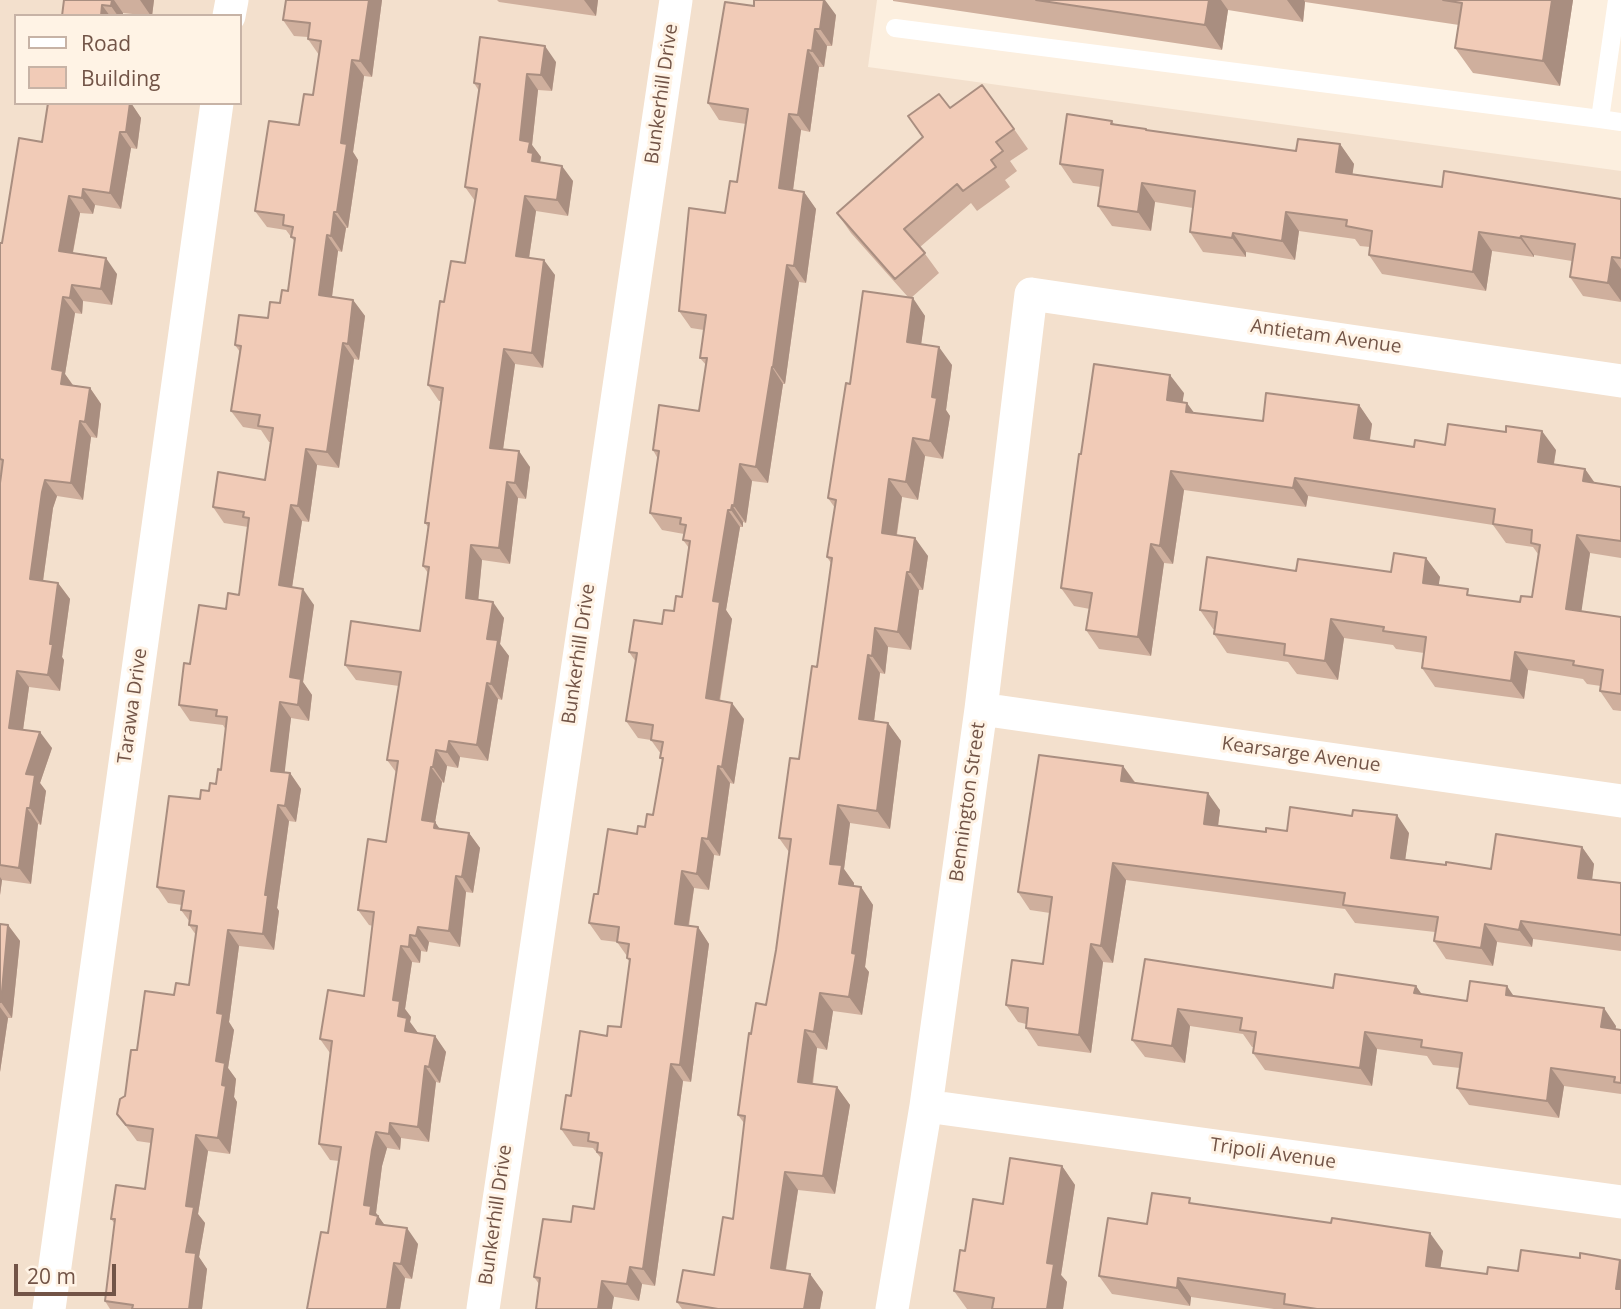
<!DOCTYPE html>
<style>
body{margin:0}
#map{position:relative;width:1621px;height:1309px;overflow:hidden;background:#fcefdf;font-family:"Open Sans",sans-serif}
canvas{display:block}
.legend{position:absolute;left:14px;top:14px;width:228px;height:91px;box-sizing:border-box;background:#fff3e5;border:2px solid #c7b3a6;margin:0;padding:9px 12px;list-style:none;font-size:21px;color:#725447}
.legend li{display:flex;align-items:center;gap:14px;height:35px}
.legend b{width:35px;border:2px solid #c7b3a6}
.scale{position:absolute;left:14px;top:1264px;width:102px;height:32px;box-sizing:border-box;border:4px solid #725447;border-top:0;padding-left:9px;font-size:21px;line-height:24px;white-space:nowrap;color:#725447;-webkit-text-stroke:5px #fff3e5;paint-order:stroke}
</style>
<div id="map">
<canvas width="1621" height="1309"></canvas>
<ul class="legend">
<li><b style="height:9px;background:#fff"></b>Road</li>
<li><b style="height:19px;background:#f1cbb7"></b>Building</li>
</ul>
<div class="scale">20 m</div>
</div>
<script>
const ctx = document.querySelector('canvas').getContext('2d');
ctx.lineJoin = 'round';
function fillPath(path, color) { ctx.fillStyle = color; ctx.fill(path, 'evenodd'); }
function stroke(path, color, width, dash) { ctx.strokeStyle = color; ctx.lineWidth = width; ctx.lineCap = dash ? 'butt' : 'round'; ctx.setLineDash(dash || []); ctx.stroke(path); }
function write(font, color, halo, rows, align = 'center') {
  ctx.font = font + ' "Open Sans",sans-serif'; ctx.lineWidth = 6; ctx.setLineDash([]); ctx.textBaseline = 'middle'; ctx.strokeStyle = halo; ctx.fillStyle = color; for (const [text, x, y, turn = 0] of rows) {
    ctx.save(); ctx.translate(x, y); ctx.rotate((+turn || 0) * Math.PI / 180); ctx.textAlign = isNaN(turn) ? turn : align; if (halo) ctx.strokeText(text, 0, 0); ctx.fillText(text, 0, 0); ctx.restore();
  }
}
const residential = new Path2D(`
 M 0,0 L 877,0 L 868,67 L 1621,171 L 1621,1309 L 0,1309 ZM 16,16 L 240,16 L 240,103 L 16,103 Z`);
const service = new Path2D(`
 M 1617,0 L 1600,119 L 1621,122
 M 895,28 L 1600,119`);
const minor = new Path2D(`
 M 229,16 L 232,0
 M 981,709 L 1621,801
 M 926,1106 L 1621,1202
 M 49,1309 L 217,103
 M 483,1309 L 676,0
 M 892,1309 L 926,1106 L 981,709 L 1031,294 L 1621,381`);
const wall = new Path2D(`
 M 64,0 L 154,0 L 152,16 L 123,13 L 123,16 L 62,16 Z
 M 286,0 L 382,0 L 372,77 L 364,76 L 353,152 L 358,160 L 348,228 L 346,228 L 342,252 L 338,251 L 332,297 L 353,300 L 365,316 L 359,360 L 354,359 L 339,468 L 317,465 L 309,522 L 302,521 L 292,587 L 314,605 L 303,682 L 312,695 L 309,721 L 291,718 L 284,772 L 290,773 L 301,789 L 296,822 L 289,821 L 277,908 L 279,911 L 274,950 L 239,946 L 229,1022 L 234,1030 L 228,1068 L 236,1079 L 234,1097 L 237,1102 L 230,1154 L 208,1151 L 198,1214 L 205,1223 L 199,1257 L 207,1269 L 202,1309 L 110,1309 L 105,1301 L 115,1224 L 111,1219 L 145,1189 L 151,1143 L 137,1141 L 117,1114 L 125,1096 L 137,1050 L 174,995 L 189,985 L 196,935 L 189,925 L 190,922 L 181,910 L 182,905 L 168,903 L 157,887 L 200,799 L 216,784 L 221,770 L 226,730 L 223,725 L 190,721 L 179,705 L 190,664 L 226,609 L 239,595 L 248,527 L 224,523 L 213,507 L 265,480 L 271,442 L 269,442 L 261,430 L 243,427 L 231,411 L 240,352 L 235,345 L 268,318 L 288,291 L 295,242 L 286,230 L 267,227 L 255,211 L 313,95 L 319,55 L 308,39 L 308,37 L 294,36 L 283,20 Z
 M 497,0 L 598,0 L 596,16 L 499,2 Z
 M 893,0 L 1573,0 L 1560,86 L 1473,73 L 1455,48 L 1459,25 L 1305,2 L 1303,22 L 1228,10 L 1222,50 L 893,1 Z
 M 754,6 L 836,15 L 832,46 L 827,46 L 824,67 L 819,67 L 810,132 L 801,130 L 793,190 L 804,192 L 816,209 L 806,283 L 799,282 L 785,384 L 783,384 L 768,483 L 752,481 L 746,523 L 743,522 L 743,527 L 740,527 L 726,610 L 732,619 L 720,701 L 744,719 L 734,784 L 730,783 L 720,856 L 714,855 L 709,890 L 694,888 L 689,926 L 698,927 L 709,944 L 691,1082 L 683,1081 L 655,1286 L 642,1284 L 639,1301 L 539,1284 L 534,1277 L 571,1222 L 594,1209 L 601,1158 L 593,1148 L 573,1146 L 561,1129 L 571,1096 L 607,1036 L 621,1027 L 630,962 L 627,958 L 627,956 L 617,942 L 601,940 L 589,923 L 598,894 L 637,834 L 645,827 L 653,815 L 662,760 L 660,758 L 661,754 L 651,740 L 638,738 L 626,721 L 636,662 L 629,652 L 662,624 L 674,611 L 682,597 L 689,548 L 683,540 L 684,534 L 662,530 L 650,513 L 658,459 L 653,450 L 699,411 L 706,365 L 700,358 L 704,330 L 691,328 L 679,311 L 725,213 L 737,182 L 746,124 L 719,120 L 708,103 Z
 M 556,62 L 552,91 L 538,90 L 532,145 L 541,157 L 540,162 L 573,181 L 568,216 L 536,211 L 529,258 L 555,275 L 543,368 L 515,364 L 503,449 L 530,467 L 526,499 L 518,498 L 510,564 L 482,560 L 478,600 L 504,618 L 500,644 L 509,656 L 502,700 L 498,699 L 488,761 L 460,757 L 458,768 L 447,766 L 444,783 L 442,782 L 435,822 L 439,829 L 469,833 L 480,848 L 473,893 L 466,892 L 460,947 L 429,942 L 427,952 L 421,951 L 420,963 L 412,962 L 405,1009 L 411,1017 L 410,1022 L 418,1033 L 435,1036 L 446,1052 L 440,1083 L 436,1082 L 429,1142 L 401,1138 L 400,1150 L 387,1148 L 382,1166 L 376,1213 L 384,1225 L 418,1244 L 412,1279 L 405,1278 L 400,1309 L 307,1309 L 328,1233 L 339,1161 L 330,1160 L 319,1144 L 330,1053 L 320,1039 L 364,996 L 373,926 L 369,925 L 358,910 L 386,842 L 396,772 L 387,760 L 399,686 L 356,680 L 345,665 L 420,631 L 428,573 L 423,566 L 428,527 L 425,523 L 441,401 L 439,401 L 428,385 L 444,302 L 465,263 L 475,201 L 465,187 L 479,91 L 474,83 Z
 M 130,103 L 131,103 L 141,118 L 137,149 L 131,148 L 121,209 L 95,205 L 93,214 L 80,213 L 73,253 L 117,274 L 112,305 L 83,301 L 82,314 L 75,313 L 65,374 L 73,385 L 90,388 L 101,404 L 97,438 L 91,437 L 83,500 L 57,496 L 53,508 L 43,581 L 58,583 L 70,599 L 62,657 L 64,660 L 60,691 L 29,687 L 23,730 L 52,748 L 40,783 L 46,791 L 41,825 L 38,824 L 31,884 L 2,880 L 0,895 L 0,483 L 1,474 L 0,474 L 0,243 L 2,243 L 42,142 Z
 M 950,108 L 1014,129 L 1028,149 L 1010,161 L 1017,171 L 1005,180 L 1010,187 L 977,211 L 971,203 L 920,247 L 939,273 L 911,298 L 925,316 L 921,344 L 952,365 L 946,410 L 950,416 L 943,459 L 925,456 L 918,500 L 902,497 L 897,535 L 928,556 L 923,590 L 919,590 L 911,650 L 888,647 L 885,674 L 880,673 L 874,721 L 888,723 L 901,741 L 890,829 L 850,823 L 844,869 L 854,883 L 854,886 L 861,887 L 873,905 L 865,967 L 869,972 L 862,1015 L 833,1011 L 827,1050 L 817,1048 L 813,1084 L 837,1087 L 850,1105 L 835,1194 L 798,1190 L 786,1270 L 810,1274 L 823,1292 L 820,1309 L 682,1309 L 677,1302 L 714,1275 L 733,1219 L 744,1123 L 738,1115 L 751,1034 L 766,1005 L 776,950 L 789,852 L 779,838 L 799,759 L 817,667 L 831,563 L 827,557 L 835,508 L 828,498 L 850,384 L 908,297 L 851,233 L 837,213 L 923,137 L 908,116 Z
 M 1112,121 L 1114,124 L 1146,129 L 1148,131 L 1296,151 L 1340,144 L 1354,164 L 1352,174 L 1442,187 L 1621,199 L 1621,302 L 1583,296 L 1570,277 L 1572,261 L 1534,255 L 1534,257 L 1492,251 L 1486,291 L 1382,274 L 1369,255 L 1370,247 L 1360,246 L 1355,239 L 1299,231 L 1295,260 L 1246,252 L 1246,257 L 1203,252 L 1190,232 L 1193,208 L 1155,202 L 1151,231 L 1112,226 L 1098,206 L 1101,187 L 1073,183 L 1060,164 Z
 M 1184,393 L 1182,402 L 1194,413 L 1263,421 L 1359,405 L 1372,424 L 1370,440 L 1414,447 L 1445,445 L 1556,450 L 1554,464 L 1585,469 L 1595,483 L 1621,487 L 1621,558 L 1590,553 L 1581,611 L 1621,617 L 1621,711 L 1613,710 L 1600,691 L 1601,686 L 1587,684 L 1583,679 L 1528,670 L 1524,699 L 1435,687 L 1422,668 L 1424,653 L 1396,649 L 1393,645 L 1344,638 L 1338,680 L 1297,674 L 1288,662 L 1227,653 L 1214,634 L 1214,629 L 1213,629 L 1200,610 L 1296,571 L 1391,572 L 1426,558 L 1440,577 L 1438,585 L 1473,596 L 1520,602 L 1532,597 L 1538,554 L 1533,547 L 1506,543 L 1493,525 L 1308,496 L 1306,507 L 1184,490 L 1173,564 L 1164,563 L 1151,656 L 1099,649 L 1086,630 L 1090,609 L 1074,606 L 1061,588 L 1081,454 Z
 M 1123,766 L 1135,782 L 1220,810 L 1218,826 L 1266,832 L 1287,831 L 1409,833 L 1405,860 L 1491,869 L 1582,847 L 1594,864 L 1592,880 L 1621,883 L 1621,951 L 1533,939 L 1532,947 L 1497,942 L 1493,966 L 1446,959 L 1434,941 L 1435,932 L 1355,923 L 1345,909 L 1126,880 L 1113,963 L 1103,962 L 1091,1053 L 1038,1046 L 1026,1028 L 1026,1024 L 1018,1022 L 1006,1005 L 1043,964 L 1050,913 L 1030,910 L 1018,892 Z
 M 0,924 L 8,925 L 20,941 L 12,1018 L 8,1018 L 0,1072 Z
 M 1145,959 L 1333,988 L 1416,986 L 1421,994 L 1467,1001 L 1514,996 L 1616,1026 L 1615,1029 L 1621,1030 L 1621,1094 L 1564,1086 L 1559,1118 L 1469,1105 L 1457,1088 L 1460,1068 L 1433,1065 L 1427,1056 L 1377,1049 L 1372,1086 L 1265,1070 L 1253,1053 L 1254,1047 L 1252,1047 L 1243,1034 L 1190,1026 L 1185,1063 L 1145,1057 L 1132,1040 Z
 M 1062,1166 L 1075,1185 L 1061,1275 L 1067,1282 L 1063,1309 L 967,1309 L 954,1291 L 965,1251 L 1003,1204 Z
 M 1194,1204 L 1443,1251 L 1440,1268 L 1487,1274 L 1518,1271 L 1580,1258 L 1620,1260 L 1621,1261 L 1621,1309 L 1274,1309 L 1191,1297 L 1190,1306 L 1112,1294 L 1099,1276 L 1147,1224 Z`);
const shadedWall = new Path2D(`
 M 112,0 L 114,0 L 123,13 L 123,16 L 118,16 L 111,6 Z
 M 140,0 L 154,0 L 152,16 L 151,16 Z
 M 369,0 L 382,0 L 372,77 L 360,61 Z
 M 584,0 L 598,0 L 596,16 Z
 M 824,0 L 825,0 L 836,15 L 832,46 L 820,29 Z
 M 1209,0 L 1221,0 L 1228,10 L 1222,50 L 1205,25 Z
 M 1287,0 L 1304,0 L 1305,2 L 1303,22 Z
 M 1552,0 L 1573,0 L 1560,86 L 1543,61 Z
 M 102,5 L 110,16 L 101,16 Z
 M 815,29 L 827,46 L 824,67 L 812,51 Z
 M 545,46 L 556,62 L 552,91 L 541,75 Z
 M 808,50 L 819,67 L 810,132 L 798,115 Z
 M 352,60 L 364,76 L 353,152 L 358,160 L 348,228 L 337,212 L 341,143 Z
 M 527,74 L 538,90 L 532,145 L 541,157 L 540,162 L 532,161 L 520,140 Z
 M 130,103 L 131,103 L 141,118 L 137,149 L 126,132 Z
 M 789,114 L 801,130 L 791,205 L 779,188 Z
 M 120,132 L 131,148 L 121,209 L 110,193 Z
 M 1340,144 L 1354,164 L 1350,191 L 1336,172 Z
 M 562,166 L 573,181 L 568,216 L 557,200 Z
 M 1142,183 L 1155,202 L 1151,231 L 1138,212 Z
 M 83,189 L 95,205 L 93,214 L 82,198 Z
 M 804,192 L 816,209 L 806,283 L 794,266 Z
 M 69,196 L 80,213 L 70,267 L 59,251 Z
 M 525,196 L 536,211 L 527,271 L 516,256 Z
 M 334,212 L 346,228 L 342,252 L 331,236 Z
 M 1286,212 L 1299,231 L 1295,260 L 1282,241 Z
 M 1479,232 L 1492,251 L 1486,291 L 1473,272 Z
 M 1233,233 L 1246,252 L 1246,257 L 1232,238 Z
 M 327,235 L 338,251 L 330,311 L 319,295 Z
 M 1521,236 L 1534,255 L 1534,257 L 1520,238 Z
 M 1612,257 L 1621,269 L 1621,301 L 1608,283 Z
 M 106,258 L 117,274 L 112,305 L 101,289 Z
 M 544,260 L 555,275 L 543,368 L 532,353 Z
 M 787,265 L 799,282 L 785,384 L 773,367 Z
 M 72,285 L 83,301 L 82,314 L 70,298 Z
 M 63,297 L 75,313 L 65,374 L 74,387 L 72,400 L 52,369 Z
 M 913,298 L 925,316 L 919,360 L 907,342 Z
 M 353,300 L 365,316 L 359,360 L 348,344 Z
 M 343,343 L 354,359 L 339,468 L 327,452 Z
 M 939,347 L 952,365 L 946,410 L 950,416 L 943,459 L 930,441 L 932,397 Z
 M 504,349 L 515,364 L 501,464 L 490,448 Z
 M 772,367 L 783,384 L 768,483 L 756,467 Z
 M 1170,375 L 1184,393 L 1180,418 L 1167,400 Z
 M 90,388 L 101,404 L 97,438 L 85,422 Z
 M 1187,403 L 1200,421 L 1186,412 Z
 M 1359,405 L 1372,424 L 1367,457 L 1354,438 Z
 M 80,421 L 91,437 L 83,500 L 71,483 Z
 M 1542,431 L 1556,450 L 1551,480 L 1538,462 Z
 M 913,438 L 925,456 L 918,500 L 906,482 Z
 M 306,449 L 317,465 L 309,522 L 298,506 Z
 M 519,451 L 530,467 L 526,499 L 515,483 Z
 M 740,464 L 752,481 L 746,523 L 734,506 Z
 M 1585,469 L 1598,488 L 1583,481 Z
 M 1171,471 L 1184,490 L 1173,564 L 1160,546 Z
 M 1295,478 L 1308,496 L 1306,507 L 1293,488 Z
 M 889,479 L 902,497 L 894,551 L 882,533 Z
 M 45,480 L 57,496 L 53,508 L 41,595 L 30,579 L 42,492 Z
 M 507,482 L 518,498 L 510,564 L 499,548 Z
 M 291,505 L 302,521 L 290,601 L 279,585 Z
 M 732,505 L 743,522 L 743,527 L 731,510 Z
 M 728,510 L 740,527 L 726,610 L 732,619 L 717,715 L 706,698 L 713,601 Z
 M 1577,535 L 1590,553 L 1579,628 L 1566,609 Z
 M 915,538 L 928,556 L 923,590 L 910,572 Z
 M 1151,544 L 1164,563 L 1151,656 L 1138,637 Z
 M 471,545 L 482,560 L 477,613 L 466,598 Z
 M 1426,558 L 1440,577 L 1436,602 L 1423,583 Z
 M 907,572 L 919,590 L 911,650 L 898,632 Z
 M 58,583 L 70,599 L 62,657 L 64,660 L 60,691 L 48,675 L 50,644 Z
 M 303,589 L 314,605 L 303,682 L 312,695 L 309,721 L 298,705 L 290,677 Z
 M 493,602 L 504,618 L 500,644 L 509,656 L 502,700 L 491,684 L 487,639 Z
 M 1331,619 L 1344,638 L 1338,680 L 1325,661 Z
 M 875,628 L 888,647 L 885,674 L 872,656 Z
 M 1515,652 L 1528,670 L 1524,699 L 1511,681 Z
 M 868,655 L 880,673 L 872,737 L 859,719 Z
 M 17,671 L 29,687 L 21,744 L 9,728 Z
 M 487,683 L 498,699 L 488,761 L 477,745 Z
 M 280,702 L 291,718 L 283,787 L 271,771 Z
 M 732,703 L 744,719 L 734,784 L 722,767 Z
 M 888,723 L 901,741 L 890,829 L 877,811 Z
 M 40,732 L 52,748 L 40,783 L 46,791 L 41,825 L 30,808 L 26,774 Z
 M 449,741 L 460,757 L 458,768 L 447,752 Z
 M 436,750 L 447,766 L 444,783 L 433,767 Z
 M 718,766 L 730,783 L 720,856 L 708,839 Z
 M 1123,766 L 1135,783 L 1121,781 Z
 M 431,767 L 442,782 L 435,822 L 446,838 L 422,820 Z
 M 290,773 L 301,789 L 296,822 L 285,806 Z
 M 1208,793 L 1220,810 L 1216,841 L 1204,824 Z
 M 278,805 L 289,821 L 277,908 L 279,911 L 274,950 L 263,934 L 265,895 Z
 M 838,805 L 850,823 L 844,869 L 854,883 L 852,902 L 839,884 L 830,864 Z
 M 27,808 L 38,824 L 31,884 L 19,868 Z
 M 1397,815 L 1409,833 L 1403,875 L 1391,858 Z
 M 469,833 L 480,848 L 473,893 L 462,877 Z
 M 702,838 L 714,855 L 709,890 L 697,874 Z
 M 1582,847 L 1594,864 L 1590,895 L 1578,878 Z
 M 1113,863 L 1126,880 L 1113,963 L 1101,946 Z
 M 682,871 L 694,888 L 686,941 L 675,924 Z
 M 456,876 L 466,892 L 460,947 L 449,931 Z
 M 0,877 L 2,880 L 0,895 Z
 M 861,887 L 873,905 L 865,967 L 869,972 L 862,1015 L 849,997 L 852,953 Z
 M 1521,921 L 1533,939 L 1532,947 L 1519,930 Z
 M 1485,924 L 1497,942 L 1493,966 L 1481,948 Z
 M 8,925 L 20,941 L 12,1018 L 1,1002 Z
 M 418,927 L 429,942 L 427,952 L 416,936 Z
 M 698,927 L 709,944 L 691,1082 L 680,1065 Z
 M 228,930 L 239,946 L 229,1022 L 234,1030 L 228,1068 L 236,1079 L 234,1097 L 237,1102 L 230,1154 L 218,1138 L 222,1085 L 216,1061 L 217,1013 Z
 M 410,935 L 421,951 L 420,963 L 409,947 Z
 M 1091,944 L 1103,962 L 1091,1053 L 1079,1035 Z
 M 401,946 L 412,962 L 405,1009 L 411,1017 L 410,1022 L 418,1033 L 405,1031 L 398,1016 L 393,1000 Z
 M 1416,986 L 1428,1003 L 1414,993 Z
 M 1507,986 L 1519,1004 L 1506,995 Z
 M 820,993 L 833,1011 L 827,1050 L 814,1032 Z
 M 0,1007 L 8,1018 L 0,1072 Z
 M 1604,1008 L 1616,1026 L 1613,1045 L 1601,1027 Z
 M 1178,1009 L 1190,1026 L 1185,1063 L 1172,1046 Z
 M 805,1030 L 817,1048 L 810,1100 L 798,1082 Z
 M 1365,1032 L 1377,1049 L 1372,1086 L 1360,1068 Z
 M 435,1036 L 446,1052 L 440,1083 L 429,1067 Z
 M 671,1064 L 683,1081 L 655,1286 L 643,1269 Z
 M 425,1066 L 436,1082 L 429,1142 L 418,1127 Z
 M 1551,1068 L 1564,1086 L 1559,1118 L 1547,1101 Z
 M 837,1087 L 850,1105 L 835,1194 L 823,1176 Z
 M 390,1123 L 401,1138 L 400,1150 L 389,1134 Z
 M 376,1132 L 387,1148 L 382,1166 L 376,1213 L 389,1231 L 387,1239 L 364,1205 L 372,1150 Z
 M 196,1135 L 208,1151 L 198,1214 L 205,1223 L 199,1257 L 207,1269 L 202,1309 L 189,1309 L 186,1206 Z
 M 1062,1166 L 1075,1185 L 1061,1275 L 1067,1282 L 1063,1309 L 1047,1309 L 1047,1263 Z
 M 785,1172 L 798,1190 L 783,1286 L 771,1268 Z
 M 407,1228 L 418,1244 L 412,1279 L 401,1264 Z
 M 1430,1233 L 1443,1251 L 1438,1284 L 1426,1266 Z
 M 1620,1260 L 1621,1261 L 1621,1296 L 1616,1289 Z
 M 394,1263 L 405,1278 L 400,1309 L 387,1309 Z
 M 630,1267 L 642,1284 L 639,1301 L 627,1284 Z
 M 810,1274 L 823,1292 L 820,1309 L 804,1309 Z
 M 1178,1278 L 1191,1297 L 1190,1306 L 1177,1288 Z
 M 602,1281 L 614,1297 L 612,1309 L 598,1309 Z`);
const building = new Path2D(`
 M 64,0 L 112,0 L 111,6 L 102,5 L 101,16 L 62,16 Z
 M 286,0 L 369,0 L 360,61 L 352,60 L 341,143 L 347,144 L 337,212 L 334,212 L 331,236 L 327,235 L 319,295 L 353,300 L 348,344 L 343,343 L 327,452 L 306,449 L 298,506 L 291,505 L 279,585 L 303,589 L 290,677 L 301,679 L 298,705 L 280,702 L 271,771 L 290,773 L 285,806 L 278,805 L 265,895 L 268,895 L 263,934 L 228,930 L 217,1013 L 223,1014 L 216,1061 L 225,1063 L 222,1085 L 226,1086 L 218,1138 L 196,1135 L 186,1206 L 194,1207 L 186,1252 L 196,1253 L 189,1309 L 132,1309 L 133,1305 L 105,1301 L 115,1219 L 111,1219 L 116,1185 L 145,1189 L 153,1129 L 126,1125 L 117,1114 L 120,1099 L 125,1096 L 131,1050 L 137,1050 L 145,991 L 174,995 L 176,983 L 189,985 L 197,926 L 189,925 L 191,911 L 181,910 L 184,891 L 157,887 L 169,796 L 200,799 L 201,790 L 209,791 L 210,783 L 216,784 L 218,769 L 221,770 L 227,717 L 216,716 L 217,710 L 179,705 L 184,663 L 190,664 L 199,605 L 226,609 L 228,593 L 239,595 L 249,518 L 243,517 L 244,512 L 213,507 L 218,472 L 265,480 L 273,428 L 258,426 L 260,415 L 231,411 L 241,346 L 235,345 L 239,315 L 268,318 L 270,302 L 280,303 L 282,290 L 288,291 L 295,238 L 291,237 L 293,227 L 283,225 L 284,215 L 255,211 L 269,121 L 299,125 L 304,94 L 313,95 L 321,41 L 308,39 L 310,23 L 283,20 Z
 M 754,0 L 824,0 L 820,29 L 815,29 L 812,51 L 808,50 L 798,115 L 789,114 L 779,188 L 804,192 L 794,266 L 787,265 L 773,367 L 772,367 L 756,467 L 740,464 L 734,506 L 732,505 L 731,510 L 728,510 L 713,601 L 720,602 L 706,698 L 732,703 L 722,767 L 718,766 L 708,839 L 702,838 L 697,874 L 682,871 L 675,924 L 698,927 L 680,1065 L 671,1064 L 643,1269 L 630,1267 L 627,1284 L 602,1281 L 598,1309 L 536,1309 L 540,1278 L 534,1277 L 543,1219 L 571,1222 L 573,1206 L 594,1209 L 602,1153 L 597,1152 L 598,1143 L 588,1141 L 589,1133 L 561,1129 L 566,1095 L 571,1096 L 580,1031 L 607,1036 L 608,1026 L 621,1027 L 630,959 L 627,958 L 629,944 L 617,942 L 619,927 L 589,923 L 594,894 L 598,894 L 608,829 L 637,834 L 638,826 L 645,827 L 647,814 L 653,815 L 663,758 L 660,758 L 663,742 L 651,740 L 653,725 L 626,721 L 637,653 L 629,652 L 634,620 L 662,624 L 664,610 L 674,611 L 676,596 L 682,597 L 690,541 L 683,540 L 686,525 L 680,524 L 681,518 L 650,513 L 659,451 L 653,450 L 659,405 L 699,411 L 707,358 L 700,358 L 706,315 L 679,311 L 689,208 L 725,213 L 730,181 L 737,182 L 748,109 L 708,103 L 725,2 L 754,6 Z
 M 1036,0 L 1209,0 L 1205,25 Z
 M 1443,0 L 1552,0 L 1543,61 L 1455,48 L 1462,3 Z
 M 480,37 L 545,46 L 541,75 L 527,74 L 520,140 L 530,142 L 528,152 L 533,153 L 532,161 L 562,166 L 557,200 L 525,196 L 516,256 L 544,260 L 532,353 L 504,349 L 490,448 L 519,451 L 515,483 L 507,482 L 499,548 L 471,545 L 466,598 L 493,602 L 487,639 L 498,640 L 491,684 L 487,683 L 477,745 L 449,741 L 447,752 L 436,750 L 433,767 L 431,767 L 422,820 L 435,822 L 434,828 L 469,833 L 462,877 L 456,876 L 449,931 L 418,927 L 416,936 L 410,935 L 409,947 L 401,946 L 393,1000 L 400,1001 L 398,1016 L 407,1018 L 405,1031 L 435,1036 L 429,1067 L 425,1066 L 418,1127 L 390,1123 L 389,1134 L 376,1132 L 372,1150 L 364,1205 L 371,1206 L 370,1214 L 378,1216 L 376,1224 L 407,1228 L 401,1264 L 394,1263 L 387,1309 L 307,1309 L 321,1232 L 328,1233 L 341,1147 L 319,1144 L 332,1041 L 320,1039 L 328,990 L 364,996 L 374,912 L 358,910 L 368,839 L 386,842 L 398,761 L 387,760 L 401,672 L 345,665 L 351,621 L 420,631 L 429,567 L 423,566 L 429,523 L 425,523 L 443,388 L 428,385 L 440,301 L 444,302 L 451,261 L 465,263 L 477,189 L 465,187 L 480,84 L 474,83 Z
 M 982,85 L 1014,129 L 996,142 L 1003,151 L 991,160 L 996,167 L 963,191 L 957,184 L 904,229 L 925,253 L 895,279 L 837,213 L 923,137 L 908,116 L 939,94 L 950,108 Z
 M 48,103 L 130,103 L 126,132 L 120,132 L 110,193 L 83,189 L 82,198 L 69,196 L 59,251 L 106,258 L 101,289 L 72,285 L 70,298 L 63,297 L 52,369 L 63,371 L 61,384 L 90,388 L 85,422 L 80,421 L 71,483 L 45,480 L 42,492 L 30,579 L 58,583 L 50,644 L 53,644 L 48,675 L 17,671 L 9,728 L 40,732 L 26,774 L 35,775 L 30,808 L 27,808 L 19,868 L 0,865 L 0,483 L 3,460 L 0,459 L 0,243 L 2,243 L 19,138 L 42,142 Z
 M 1067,114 L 1112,121 L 1111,124 L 1146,129 L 1146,130 L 1296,151 L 1298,139 L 1340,144 L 1336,172 L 1442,187 L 1444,171 L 1621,199 L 1621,258 L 1612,257 L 1608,283 L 1570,277 L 1575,244 L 1521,236 L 1520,238 L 1479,232 L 1473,272 L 1369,255 L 1372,231 L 1346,226 L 1347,220 L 1286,212 L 1282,241 L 1233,233 L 1232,238 L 1190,232 L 1195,191 L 1142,183 L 1138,212 L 1098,206 L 1103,170 L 1060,164 Z
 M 863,291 L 913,298 L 907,342 L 939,347 L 932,397 L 937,398 L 930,441 L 913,438 L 906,482 L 889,479 L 882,533 L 915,538 L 910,572 L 907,572 L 898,632 L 875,628 L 872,656 L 868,655 L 859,719 L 888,723 L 877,811 L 838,805 L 830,864 L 842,865 L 839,884 L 861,887 L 852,953 L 856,954 L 849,997 L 820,993 L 814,1032 L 805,1030 L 798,1082 L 837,1087 L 823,1176 L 785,1172 L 771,1268 L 810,1274 L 804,1309 L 718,1309 L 677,1302 L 683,1270 L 714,1275 L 723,1217 L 733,1219 L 745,1116 L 738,1115 L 749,1033 L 751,1034 L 756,1003 L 766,1005 L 776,950 L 791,839 L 779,838 L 790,758 L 799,759 L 812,666 L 817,667 L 832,558 L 827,557 L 836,500 L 828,498 L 846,383 L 850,384 Z
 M 1094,364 L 1170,375 L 1167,400 L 1187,403 L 1186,412 L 1263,421 L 1266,393 L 1359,405 L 1354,438 L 1414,447 L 1415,440 L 1445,445 L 1448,424 L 1506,432 L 1506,426 L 1542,431 L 1538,462 L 1585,469 L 1583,481 L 1621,487 L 1621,541 L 1577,535 L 1566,609 L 1621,617 L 1621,694 L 1600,691 L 1603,670 L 1573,665 L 1574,661 L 1515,652 L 1511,681 L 1422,668 L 1426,637 L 1383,631 L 1384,627 L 1331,619 L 1325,661 L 1284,655 L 1285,644 L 1214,634 L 1217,612 L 1200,610 L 1207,557 L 1296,571 L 1298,559 L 1391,572 L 1394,553 L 1426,558 L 1423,583 L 1468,589 L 1467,595 L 1520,602 L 1521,596 L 1532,597 L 1540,545 L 1531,543 L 1532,530 L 1493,524 L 1495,509 L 1295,478 L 1293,488 L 1171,471 L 1160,546 L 1151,544 L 1138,637 L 1086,630 L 1092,593 L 1061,588 L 1079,454 L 1081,454 Z
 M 1039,755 L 1123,766 L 1121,781 L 1208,793 L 1204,824 L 1266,832 L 1266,828 L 1287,831 L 1290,807 L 1352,816 L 1353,810 L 1397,815 L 1391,858 L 1446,865 L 1446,862 L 1491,869 L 1496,834 L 1582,847 L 1578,878 L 1621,883 L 1621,935 L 1521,921 L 1519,930 L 1485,924 L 1481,948 L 1434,941 L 1438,917 L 1343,905 L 1345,893 L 1113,863 L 1101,946 L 1091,944 L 1079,1035 L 1026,1028 L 1028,1008 L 1006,1005 L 1012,960 L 1043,964 L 1052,897 L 1018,892 Z
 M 0,924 L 8,925 L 1,1002 L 0,1002 Z
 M 1145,959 L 1333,988 L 1335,974 L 1416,986 L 1414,993 L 1467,1001 L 1470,981 L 1507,986 L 1506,995 L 1604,1008 L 1601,1027 L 1621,1030 L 1621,1083 L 1614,1082 L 1615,1077 L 1551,1068 L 1547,1101 L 1457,1088 L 1462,1053 L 1421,1047 L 1422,1040 L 1365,1032 L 1360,1068 L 1253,1053 L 1256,1032 L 1240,1030 L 1242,1018 L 1178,1009 L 1172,1046 L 1132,1040 Z
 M 1010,1158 L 1062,1166 L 1047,1263 L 1054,1264 L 1047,1309 L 992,1309 L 994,1298 L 954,1291 L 960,1250 L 965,1251 L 973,1199 L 1003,1204 Z
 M 1152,1193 L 1190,1198 L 1189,1203 L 1331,1223 L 1332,1218 L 1430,1233 L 1426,1266 L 1487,1274 L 1488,1267 L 1518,1271 L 1521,1250 L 1580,1258 L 1580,1253 L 1620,1260 L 1616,1289 L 1621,1289 L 1621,1309 L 1317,1309 L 1284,1304 L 1285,1294 L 1178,1278 L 1177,1288 L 1099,1276 L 1108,1218 L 1147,1224 Z`);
const streetNames = [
 ["Bunkerhill Drive",662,94,-82],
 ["Antietam Avenue",1326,337,8],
 ["Bunkerhill Drive",579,654,-82],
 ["Tarawa Drive",133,706,-82],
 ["Kearsarge Avenue",1301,755,8],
 ["Bennington Street",968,802,-82],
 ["Tripoli Avenue",1273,1154,8],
 ["Bunkerhill Drive",496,1215,-82]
];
fillPath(residential, '#f3e0cd');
stroke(service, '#fff', 18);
stroke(minor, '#fff', 33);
fillPath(wall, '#cfaf9d');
fillPath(shadedWall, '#a98e80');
fillPath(building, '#f1cbb7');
stroke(building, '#a98e80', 2);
write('19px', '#725447', '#fff3e5', streetNames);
</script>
